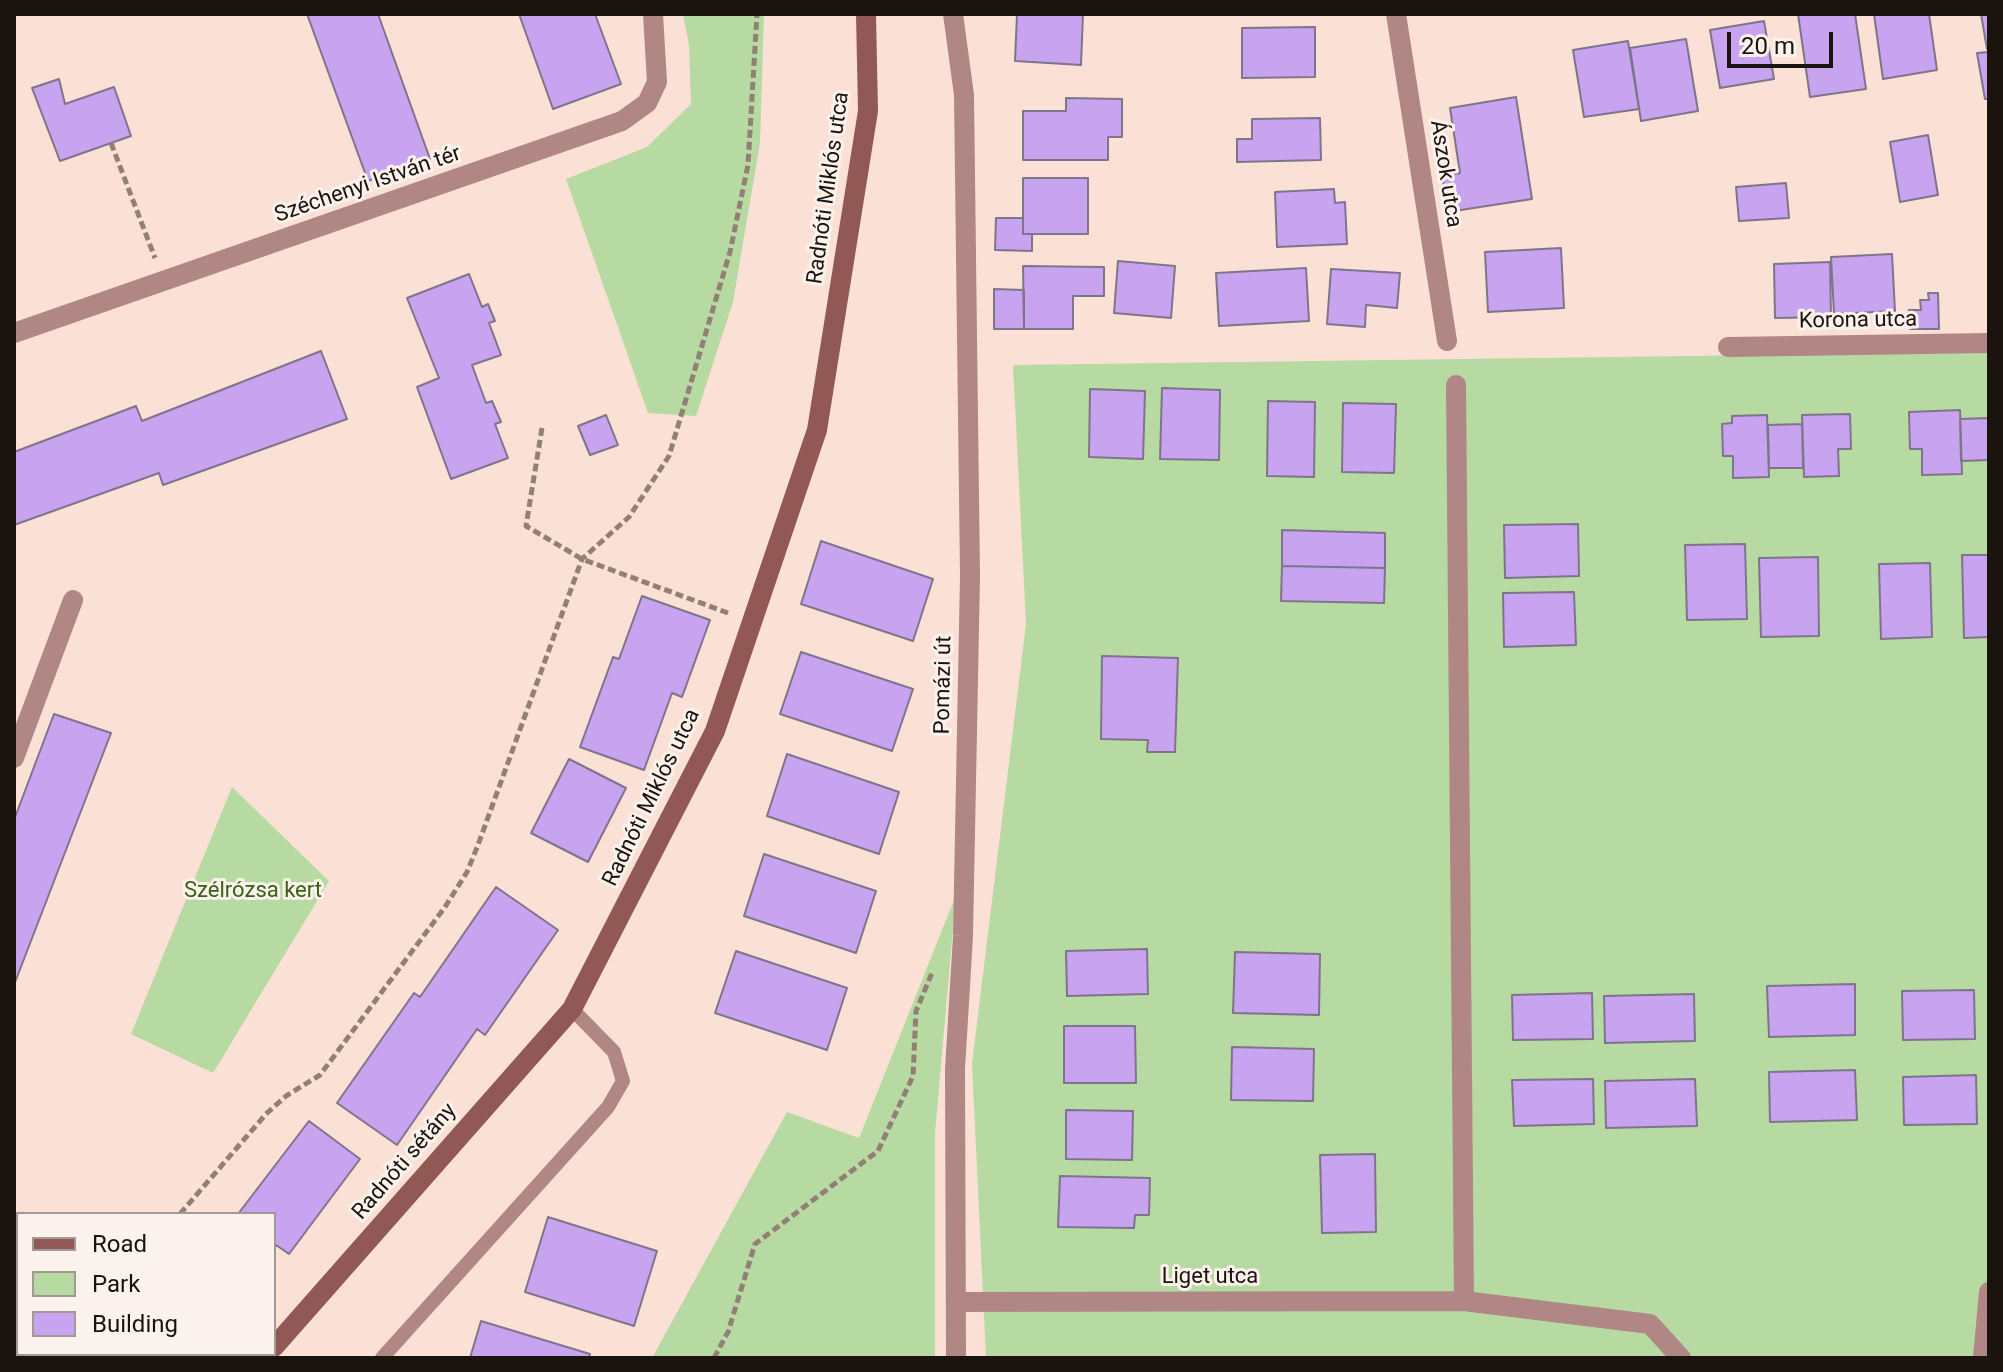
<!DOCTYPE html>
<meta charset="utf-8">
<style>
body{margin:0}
#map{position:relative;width:2003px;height:1372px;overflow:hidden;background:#fbe1d5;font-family:Roboto,sans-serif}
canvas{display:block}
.frame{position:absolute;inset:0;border:16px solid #1b130e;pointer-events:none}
.legend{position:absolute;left:16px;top:1212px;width:260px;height:144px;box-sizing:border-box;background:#fcf2ed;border:2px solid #a29994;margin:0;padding:10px 14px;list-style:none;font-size:24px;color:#1b130e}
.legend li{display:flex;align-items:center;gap:16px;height:40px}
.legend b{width:40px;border:2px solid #a29994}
.scale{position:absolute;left:1727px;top:32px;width:106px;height:36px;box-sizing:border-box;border:4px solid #1b130e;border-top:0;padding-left:10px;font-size:24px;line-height:28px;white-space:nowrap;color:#1b130e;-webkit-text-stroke:6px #fcf2ed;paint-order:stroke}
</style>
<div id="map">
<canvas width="2003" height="1372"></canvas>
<div class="frame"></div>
<ul class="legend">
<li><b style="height:10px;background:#925855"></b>Road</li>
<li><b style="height:22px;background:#b7d9a2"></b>Park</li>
<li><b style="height:22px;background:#c7a3f0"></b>Building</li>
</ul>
<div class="scale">20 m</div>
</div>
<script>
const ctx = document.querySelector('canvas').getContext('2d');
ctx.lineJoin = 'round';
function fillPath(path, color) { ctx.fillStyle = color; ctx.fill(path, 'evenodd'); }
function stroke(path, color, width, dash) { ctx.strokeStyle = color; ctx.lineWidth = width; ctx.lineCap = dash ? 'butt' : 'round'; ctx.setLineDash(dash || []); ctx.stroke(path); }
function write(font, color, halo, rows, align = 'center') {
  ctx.font = font + ' Roboto,sans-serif'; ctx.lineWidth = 6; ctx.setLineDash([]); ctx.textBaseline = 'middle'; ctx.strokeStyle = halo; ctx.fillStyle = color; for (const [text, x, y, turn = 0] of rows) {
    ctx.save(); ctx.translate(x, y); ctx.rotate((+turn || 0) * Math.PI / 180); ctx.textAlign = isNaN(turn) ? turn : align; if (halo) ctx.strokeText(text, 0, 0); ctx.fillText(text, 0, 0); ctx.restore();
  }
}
const green = new Path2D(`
 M 683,14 L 764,14 L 760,143 L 733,302 L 696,416 L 648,413 L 566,179 L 647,147 L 691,104 L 689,45 Z
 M 1989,352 L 1989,1358 L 986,1358 L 972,1064 L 1026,624 L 1013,365 Z
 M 232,787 L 329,881 L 213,1073 L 131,1034 Z
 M 956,895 L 935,1133 L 935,1358 L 652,1358 L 787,1112 L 859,1138 Z`);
const building = new Path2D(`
 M 307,14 L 378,14 L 430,159 L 368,181 Z
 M 519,14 L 595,14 L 621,84 L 553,109 Z
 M 1017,14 L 1083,14 L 1081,65 L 1015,61 Z
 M 1798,14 L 1855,14 L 1866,89 L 1810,97 Z
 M 1874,14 L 1929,14 L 1937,70 L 1883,79 Z
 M 1981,14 L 1989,14 L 1989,48 L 1987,49 Z
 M 1764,21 L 1774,79 L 1720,88 L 1710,30 Z
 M 1315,27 L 1315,77 L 1242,78 L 1242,28 Z
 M 1686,39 L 1698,111 L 1641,121 L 1630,48 Z
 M 1628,41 L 1639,109 L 1584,117 L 1573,50 Z
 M 1989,52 L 1989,99 L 1985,99 L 1977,53 Z
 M 59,79 L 65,104 L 114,87 L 131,136 L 60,161 L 32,88 Z
 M 1516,97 L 1532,199 L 1448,212 L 1442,176 L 1460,173 L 1450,108 Z
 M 1066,98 L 1122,99 L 1122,137 L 1108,137 L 1108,160 L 1023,160 L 1023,111 L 1066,111 Z
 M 1320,118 L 1321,160 L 1237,162 L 1237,139 L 1252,139 L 1252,119 Z
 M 1928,135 L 1938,195 L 1900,202 L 1890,142 Z
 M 1023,178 L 1088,178 L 1088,234 L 1023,234 Z
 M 1786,183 L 1789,218 L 1739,221 L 1736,187 Z
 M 1334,189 L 1335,203 L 1345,202 L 1347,244 L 1277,247 L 1275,192 Z
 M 996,218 L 1023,218 L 1023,234 L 1032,234 L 1032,251 L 995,250 Z
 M 1561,248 L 1564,308 L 1488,312 L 1485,252 Z
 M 1892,254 L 1895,311 L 1834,314 L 1831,257 Z
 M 1118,261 L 1175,266 L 1171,318 L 1114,313 Z
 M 1830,262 L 1831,317 L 1775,318 L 1774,264 Z
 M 1023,266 L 1104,267 L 1104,296 L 1073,296 L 1073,329 L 1024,329 Z
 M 1306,268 L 1309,321 L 1219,326 L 1216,273 Z
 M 1331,269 L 1400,273 L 1397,308 L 1366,305 L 1365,327 L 1327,324 Z
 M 469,274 L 482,307 L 488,304 L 495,321 L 489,323 L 501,355 L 472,365 L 486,403 L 492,401 L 501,422 L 495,424 L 508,458 L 451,479 L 417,387 L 439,378 L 407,298 Z
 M 994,289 L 1024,290 L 1024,329 L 994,329 Z
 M 1928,293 L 1938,293 L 1939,329 L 1910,329 L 1909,310 L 1921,310 L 1920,300 L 1929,300 Z
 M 321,351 L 347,419 L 163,485 L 159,473 L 14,525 L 14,452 L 136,406 L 142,421 Z
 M 1162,388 L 1220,390 L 1219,460 L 1160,459 Z
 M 1090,389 L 1145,391 L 1143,459 L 1089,457 Z
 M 1268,401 L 1315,402 L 1314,477 L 1267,476 Z
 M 1343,403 L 1396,404 L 1394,473 L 1342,472 Z
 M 1960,410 L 1962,474 L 1922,475 L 1922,449 L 1910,449 L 1909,412 Z
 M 1850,414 L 1851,449 L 1838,449 L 1839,476 L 1804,477 L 1802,415 Z
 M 606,415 L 618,445 L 590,455 L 578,426 Z
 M 1767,415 L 1769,477 L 1733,478 L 1733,456 L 1723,456 L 1722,424 L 1732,423 L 1732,416 Z
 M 1989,418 L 1989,460 L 1961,461 L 1960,419 Z
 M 1802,424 L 1803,468 L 1769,468 L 1768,425 Z
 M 1578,524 L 1579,576 L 1505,578 L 1504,525 Z
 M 1282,530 L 1385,533 L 1385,568 L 1282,566 Z
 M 821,541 L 933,579 L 913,641 L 801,604 Z
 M 1745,544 L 1747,619 L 1687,620 L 1685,545 Z
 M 1962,555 L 1989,555 L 1989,637 L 1964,638 Z
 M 1818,557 L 1819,636 L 1761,637 L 1759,558 Z
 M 1930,563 L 1932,637 L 1881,639 L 1879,564 Z
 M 1282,566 L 1385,568 L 1384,603 L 1281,601 Z
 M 1574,592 L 1576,645 L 1504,647 L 1503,593 Z
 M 642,596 L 710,620 L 682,697 L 672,693 L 644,770 L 580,747 L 613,657 L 619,659 Z
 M 801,652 L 913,689 L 892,751 L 780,714 Z
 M 1102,656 L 1178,658 L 1175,752 L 1147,752 L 1148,740 L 1101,739 Z
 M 54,714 L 111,733 L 14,985 L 14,820 Z
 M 787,754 L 899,792 L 879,854 L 767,816 Z
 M 569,759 L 626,788 L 588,862 L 531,833 Z
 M 764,854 L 876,891 L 856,953 L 744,916 Z
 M 496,887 L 558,930 L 485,1035 L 477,1029 L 397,1145 L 337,1103 L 414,993 L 420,997 Z
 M 1147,949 L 1148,994 L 1067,996 L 1066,951 Z
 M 736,951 L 847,988 L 827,1050 L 715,1013 Z
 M 1235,952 L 1320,954 L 1319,1015 L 1233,1013 Z
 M 1855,984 L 1855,1035 L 1769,1037 L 1767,986 Z
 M 1974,990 L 1975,1039 L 1903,1040 L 1902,991 Z
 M 1592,993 L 1593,1039 L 1513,1040 L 1512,995 Z
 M 1694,994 L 1695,1041 L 1605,1043 L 1604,996 Z
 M 1064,1026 L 1135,1026 L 1136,1083 L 1064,1083 Z
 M 1232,1047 L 1314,1049 L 1313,1101 L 1231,1100 Z
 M 1855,1070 L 1857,1120 L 1770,1122 L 1769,1072 Z
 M 1976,1075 L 1977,1124 L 1904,1125 L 1903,1077 Z
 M 1593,1079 L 1594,1124 L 1514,1126 L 1512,1080 Z
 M 1695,1079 L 1697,1126 L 1606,1128 L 1605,1081 Z
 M 1066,1110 L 1133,1111 L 1132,1160 L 1066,1159 Z
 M 309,1121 L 360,1159 L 289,1254 L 276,1245 L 274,1248 L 274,1214 L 238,1214 Z
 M 1375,1154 L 1376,1232 L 1322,1233 L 1320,1155 Z
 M 1060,1176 L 1150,1178 L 1149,1215 L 1135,1215 L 1134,1228 L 1058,1227 Z
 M 548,1217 L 657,1251 L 634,1326 L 525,1292 Z
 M 481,1321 L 590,1354 L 589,1358 L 470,1358 Z
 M 102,1354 L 181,1354 L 178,1358 L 99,1358 Z`);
const path = new Path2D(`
 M 111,143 L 155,258
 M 542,428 L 526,526 L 582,559 L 728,613
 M 180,1214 L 266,1114 L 286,1096 L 320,1075 L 445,907 L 467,872 L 478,845 L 582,559 L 629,517 L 669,456 L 730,252 L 748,165 L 757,14
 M 56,1358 L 60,1354
 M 714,1358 L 728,1332 L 755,1244 L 878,1151 L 913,1076 L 916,1011 L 932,973`);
const lane = new Path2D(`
 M 382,1358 L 608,1107 L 623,1081 L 614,1052 L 572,1009`);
const street = new Path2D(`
 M 953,14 L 964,95 L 970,576 L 963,936 L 955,1069 L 956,1358
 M 1396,14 L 1447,341
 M 14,333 L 622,121 L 647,103 L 657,82 L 653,14
 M 1728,347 L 1989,343
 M 1456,385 L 1464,1301 L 1650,1324 L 1681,1358
 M 14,758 L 73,600
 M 956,1302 L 1464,1301
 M 1983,1358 L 1989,1292`);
const secondary = new Path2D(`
 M 274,1347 L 572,1009 L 715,731 L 817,430 L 868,111 L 866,14`);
const streetNames = [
 ["Ászok utca",1445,174,81],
 ["Széchenyi István tér",368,185,-19],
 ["Radnóti Miklós utca",829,188,-82],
 ["Korona utca",1858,321,-1],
 ["Pomázi út",944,685,-89],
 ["Radnóti Miklós utca",652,798,-64],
 ["Radnóti sétány",405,1162,-49],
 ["Liget utca",1210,1277]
];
const parkNames = [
 ["Szélrózsa kert",253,891]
];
fillPath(green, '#b7d9a2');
fillPath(building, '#c7a3f0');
stroke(building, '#7e758a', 2);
stroke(path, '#928077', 5, [8, 4]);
stroke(lane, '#b08784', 14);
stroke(street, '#b08784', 20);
stroke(secondary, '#925855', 20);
write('22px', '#1b130e', '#fcf2ed', streetNames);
write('22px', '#386113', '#fcf2ed', parkNames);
</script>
